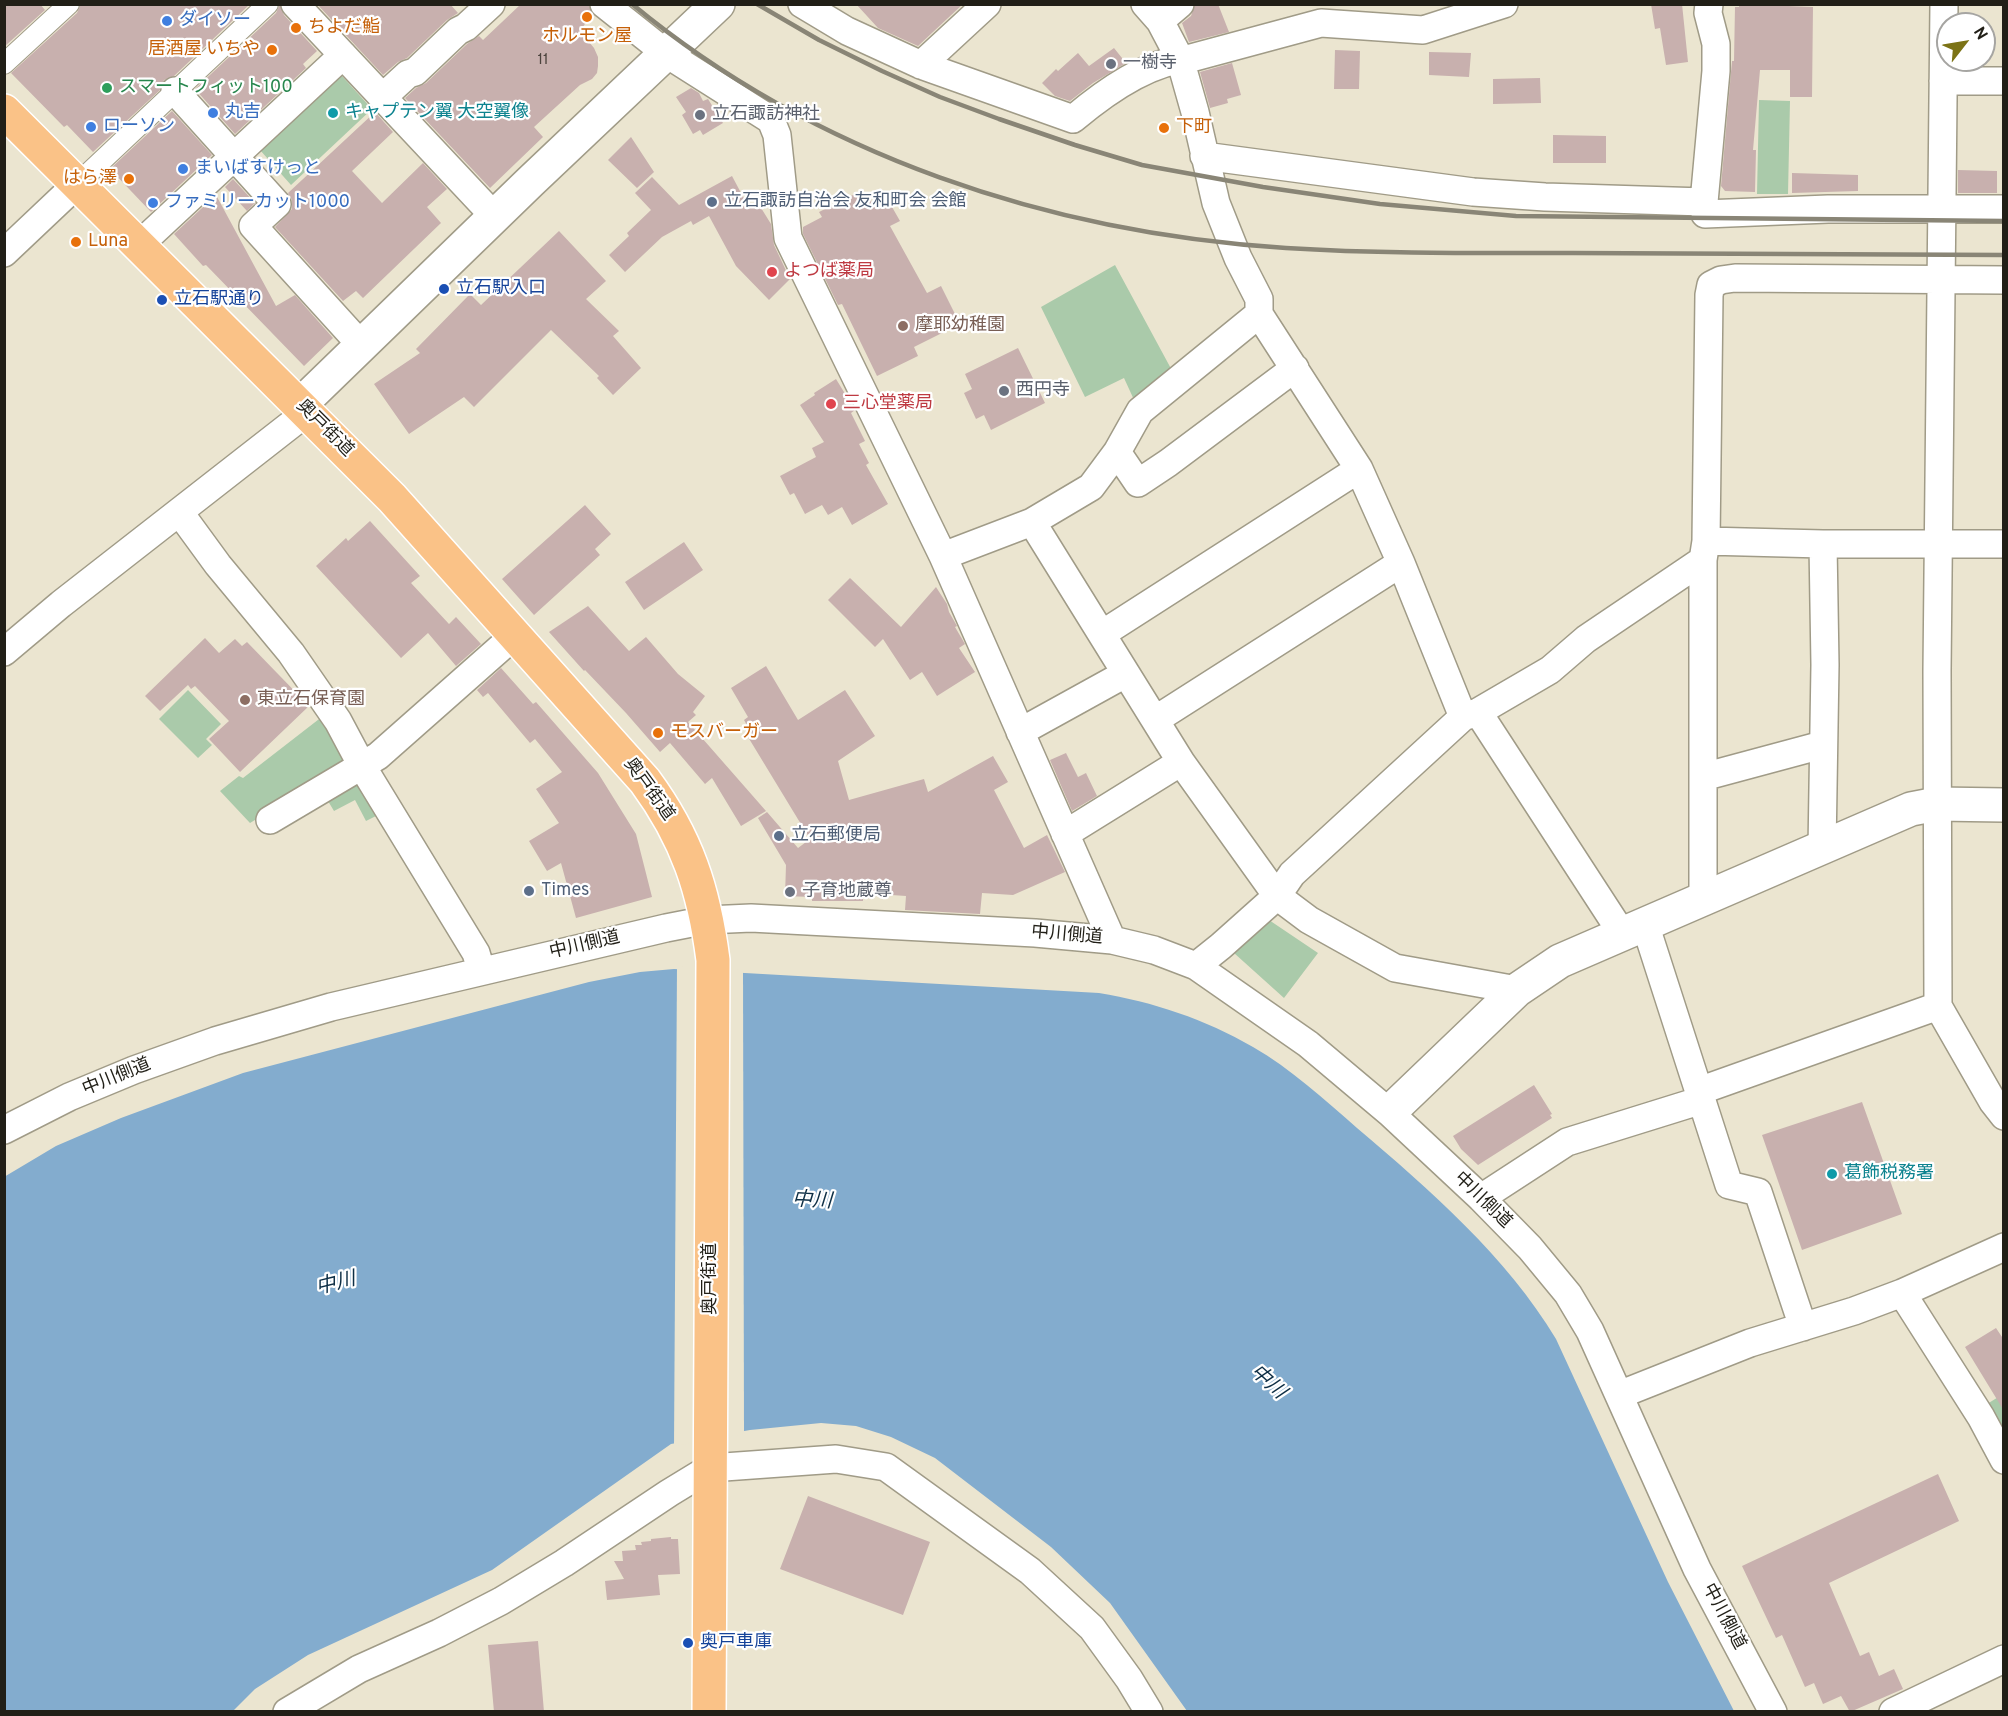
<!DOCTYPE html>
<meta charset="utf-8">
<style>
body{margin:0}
#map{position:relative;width:2008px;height:1716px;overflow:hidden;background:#ebe5d0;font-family:Overpass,sans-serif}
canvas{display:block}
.frame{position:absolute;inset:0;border:6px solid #211f17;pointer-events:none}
.north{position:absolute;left:1936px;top:12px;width:60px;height:60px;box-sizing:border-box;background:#fff;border:2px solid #a6a5a2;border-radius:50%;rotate:59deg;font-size:16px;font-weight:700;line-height:24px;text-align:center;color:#211f17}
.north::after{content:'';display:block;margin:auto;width:21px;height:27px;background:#7c7316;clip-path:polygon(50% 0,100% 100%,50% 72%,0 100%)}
</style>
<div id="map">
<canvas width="2008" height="1716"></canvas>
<div class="frame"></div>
<div class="north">N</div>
</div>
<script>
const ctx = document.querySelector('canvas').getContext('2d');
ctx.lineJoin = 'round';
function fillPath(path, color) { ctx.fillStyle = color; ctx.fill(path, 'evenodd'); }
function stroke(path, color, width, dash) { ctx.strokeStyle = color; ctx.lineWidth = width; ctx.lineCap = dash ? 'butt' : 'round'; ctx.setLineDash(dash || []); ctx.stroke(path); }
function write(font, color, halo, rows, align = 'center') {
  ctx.font = font + ' Overpass,"Noto Sans JP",sans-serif'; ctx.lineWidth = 4.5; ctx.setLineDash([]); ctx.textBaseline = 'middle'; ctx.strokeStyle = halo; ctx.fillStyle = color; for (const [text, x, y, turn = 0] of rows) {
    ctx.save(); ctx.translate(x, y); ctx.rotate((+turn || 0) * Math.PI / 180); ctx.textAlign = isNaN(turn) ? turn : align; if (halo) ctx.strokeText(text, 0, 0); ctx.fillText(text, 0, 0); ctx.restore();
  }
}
const green = new Path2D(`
 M 341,75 L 372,109 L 291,185 L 260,150 Z
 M 1759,100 L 1790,101 L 1788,194 L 1757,194 Z
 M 1115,265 L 1175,376 L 1135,402 L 1124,378 L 1085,397 L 1041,307 Z
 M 188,690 L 221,724 L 206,739 L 212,745 L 198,758 L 159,719 Z
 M 323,716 L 347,758 L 345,765 L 250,823 L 220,791 L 239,776 L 243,778 Z
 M 357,785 L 364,786 L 380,814 L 366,821 L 355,800 L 334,811 L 328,801 Z
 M 1269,920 L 1318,953 L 1284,998 L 1234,953 Z
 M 2003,1394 L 2003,1440 L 1984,1406 Z`);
const water = new Path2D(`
 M 674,969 L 1099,993 C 1153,1002 1205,1019 1253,1047 C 1291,1069 1324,1099 1357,1128 C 1429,1189 1507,1257 1556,1339 L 1668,1582 L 1734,1711 L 1187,1711 L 1110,1603 L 1051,1547 L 935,1458 L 891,1437 L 856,1426 L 821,1423 L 750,1430 L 671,1444 L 492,1570 L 308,1655 L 255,1689 L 233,1711 L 5,1711 L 4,1177 L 56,1146 L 121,1118 L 243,1073 L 589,982 L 640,972 Z`);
const pier = new Path2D(`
 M 677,966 L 743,970 L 744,1434 L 674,1446 Z`);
const building = new Path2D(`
 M 4,4 L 40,4 L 45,10 L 4,47 Z
 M 81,4 L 250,4 L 174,76 L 164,80 L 160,90 L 93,152 L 67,125 L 64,127 L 11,73 L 77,13 Z
 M 280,4 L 284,15 L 317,51 L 303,64 L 306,68 L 235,134 L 195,89 L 276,13 Z
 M 317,4 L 450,4 L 458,13 L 447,20 L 407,58 L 398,62 L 383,75 Z
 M 521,4 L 589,4 L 592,14 L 580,31 L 594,48 L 598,57 L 598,66 L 597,73 L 592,79 L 580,85 L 534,127 L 543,137 L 490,188 L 405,98 L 416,88 L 426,83 L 467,44 L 479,36 L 483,40 Z
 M 856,4 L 963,4 L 918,46 L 878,28 Z
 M 1195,4 L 1218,4 L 1229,32 L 1189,42 L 1182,23 L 1191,16 Z
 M 1651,4 L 1682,4 L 1688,62 L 1666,65 L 1660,28 L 1655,29 Z
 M 1739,4 L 1813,7 L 1812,97 L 1790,97 L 1790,70 L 1760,70 L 1753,150 L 1756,150 L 1755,192 L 1725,191 L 1721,186 L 1732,61 L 1734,61 L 1735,7 L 1739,7 Z
 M 1114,48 L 1126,63 L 1093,83 L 1070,101 L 1055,96 L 1042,83 L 1056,69 L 1058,71 L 1078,53 L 1089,66 Z
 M 1335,50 L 1360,51 L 1359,89 L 1334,89 Z
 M 1429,52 L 1471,53 L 1469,77 L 1429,75 Z
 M 1232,63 L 1241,95 L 1227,99 L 1228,103 L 1210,108 L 1200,72 Z
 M 1540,78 L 1541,103 L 1493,104 L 1493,79 Z
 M 691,88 L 699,93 L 703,101 L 708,99 L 723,123 L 703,135 L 700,130 L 693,134 L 682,115 L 686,112 L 676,97 Z
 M 172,111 L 212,155 L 151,212 L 110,169 Z
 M 375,112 L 393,132 L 352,171 L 382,203 L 423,163 L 447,189 L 427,207 L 441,223 L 363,298 L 356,291 L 343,301 L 275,227 L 292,209 L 292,200 L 288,193 Z
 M 1553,135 L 1606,136 L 1606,163 L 1553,163 Z
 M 631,137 L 654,172 L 637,188 L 608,160 Z
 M 1958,170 L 1997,171 L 1997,193 L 1958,193 Z
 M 1792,173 L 1858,175 L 1858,191 L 1792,193 Z
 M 732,176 L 749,208 L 758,203 L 771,224 L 774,245 L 790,279 L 769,300 L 736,266 L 709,216 L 693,225 L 691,221 L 662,237 L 625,272 L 609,255 L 629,236 L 627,233 L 651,210 L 635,193 L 652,177 L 679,205 Z
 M 233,179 L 255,203 L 247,211 L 225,187 Z
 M 859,192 L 862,196 L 867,193 L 874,207 L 888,200 L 900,221 L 890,226 L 927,293 L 941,286 L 960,324 L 914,347 L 918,356 L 877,376 L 842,304 L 838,305 L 803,234 L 803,227 L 822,217 L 819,212 Z
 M 216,195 L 276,306 L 295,295 L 333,338 L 304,366 L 206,265 L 203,266 L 174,234 Z
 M 559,231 L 606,281 L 586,299 L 619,331 L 613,336 L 641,368 L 613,395 L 597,378 L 599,376 L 551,330 L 474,407 L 464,397 L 409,434 L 374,384 L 420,353 L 416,349 L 470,294 L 481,305 Z
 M 1018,348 L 1045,403 L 991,430 L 984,415 L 976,419 L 964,393 L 972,389 L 965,374 Z
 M 836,379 L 855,410 L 851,413 L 865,441 L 859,444 L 869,463 L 866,465 L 888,504 L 852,525 L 842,507 L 828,515 L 822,505 L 805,514 L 794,493 L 790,495 L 780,476 L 816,457 L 812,448 L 824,442 L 800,405 L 815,395 L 814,393 Z
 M 585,505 L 611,534 L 595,549 L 600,555 L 534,615 L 502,579 Z
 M 370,521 L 420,576 L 411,583 L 449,624 L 456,617 L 481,644 L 456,666 L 428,633 L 401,658 L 316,566 L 346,538 L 348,541 Z
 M 684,542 L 703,570 L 644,610 L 625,582 Z
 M 850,578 L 901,627 L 936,587 L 947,604 L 949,612 L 957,626 L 955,627 L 965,644 L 959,648 L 975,672 L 937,696 L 922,672 L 910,680 L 883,639 L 875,647 L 828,600 Z
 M 588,606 L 629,651 L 646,637 L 678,674 L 705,696 L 693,712 L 696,715 L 688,722 L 766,811 L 741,826 L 712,778 L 705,784 L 670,743 L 660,752 L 626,713 L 585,670 L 584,671 L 549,632 Z
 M 205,638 L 219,653 L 235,639 L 242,646 L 247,642 L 309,706 L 240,772 L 209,739 L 229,721 L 195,686 L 191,689 L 188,685 L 160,711 L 145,696 Z
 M 766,666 L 798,720 L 845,690 L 875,736 L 838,761 L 849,800 L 924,779 L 928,792 L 993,756 L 1008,782 L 994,790 L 1024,848 L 1047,835 L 1065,872 L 1013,895 L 982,893 L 980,914 L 905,910 L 906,896 L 863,893 L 863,901 L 812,901 L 812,897 L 785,896 L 786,865 L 758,818 L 767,812 L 798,848 L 810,839 L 748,737 L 752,734 L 744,720 L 748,717 L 731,688 Z
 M 501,668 L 533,704 L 536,702 L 598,773 L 636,834 L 652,897 L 576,918 L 561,863 L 547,871 L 529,841 L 559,823 L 536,789 L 562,772 L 535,739 L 530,743 L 488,693 L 483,697 L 477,690 Z
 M 1066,753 L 1078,777 L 1086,773 L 1097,796 L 1072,811 L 1050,760 Z
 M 1534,1085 L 1552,1114 L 1550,1115 L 1552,1118 L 1478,1165 L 1461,1149 L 1453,1136 Z
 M 1862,1102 L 1902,1214 L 1802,1250 L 1762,1135 Z
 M 1996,1328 L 2004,1340 L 2004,1411 L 1965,1347 Z
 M 1938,1474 L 1959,1521 L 1829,1583 L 1860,1656 L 1869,1652 L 1879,1676 L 1894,1669 L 1903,1689 L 1850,1712 L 1841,1696 L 1823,1704 L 1814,1683 L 1805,1687 L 1782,1635 L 1776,1638 L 1742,1566 Z
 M 808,1496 L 930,1542 L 903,1615 L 780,1569 Z
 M 671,1537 L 671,1539 L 678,1539 L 680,1574 L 658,1575 L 660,1595 L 607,1600 L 605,1581 L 624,1579 L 614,1561 L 623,1561 L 622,1551 L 636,1550 L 635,1545 L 642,1545 L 641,1542 L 651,1541 L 651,1539 Z
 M 538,1641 L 544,1712 L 494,1712 L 488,1645 Z`);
const pedestrian = new Path2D(`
 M 4,64 L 69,4
 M 77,184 L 268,4`);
const minor = new Path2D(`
 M 295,4 L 495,217
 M 604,4 L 667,54 L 771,120 L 777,135 L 788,238 L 943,556 L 1112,940
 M 802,4 L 847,31 L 921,65 L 1073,119 C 1105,92 1148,61 1191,58 L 1321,23 L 1423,30 L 1504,4
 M 1145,4 L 1160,21 L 1180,59 L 1195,112 L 1216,203 L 1238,258 L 1259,299 L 1259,314 L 1359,469 L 1401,563 L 1463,717
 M 1709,4 L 1708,13 L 1716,44 L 1716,71 L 1704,202 L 1705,214 L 1828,209 L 2004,209
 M 1944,4 L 1937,670 L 1938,1006 L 1993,1102 L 2004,1116
 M 1160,21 L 1180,4
 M 921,65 L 987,4
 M 1943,81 L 2004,81
 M 175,91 L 277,204 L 253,226 L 362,346
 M 383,97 L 408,74 L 415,72 L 458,31 L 466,27 L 491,4
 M 1204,156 L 1473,192 L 1545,197 L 1704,202
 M 139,245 L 343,55
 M 4,253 L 77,184
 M 1117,452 L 1138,483 L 1168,463 L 1295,368
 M 180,513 L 218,565 L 291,653 L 338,721 L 362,766 L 476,953 L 481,970
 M 1032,522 L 1181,762 L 1277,896 L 1309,920 L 1395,968 L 1517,990
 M 1706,541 L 1823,544 L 2004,544
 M 943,556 L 1032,522 L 1091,487 L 1117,452 L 1140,411 L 1259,314
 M 1102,634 L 1359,469
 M 4,652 L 61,604 L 307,412
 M 1478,712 L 1623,935
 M 1155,720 L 1401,563
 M 1020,732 L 1125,674
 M 1703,777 L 1822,745
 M 270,820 L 378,756 L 515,635
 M 1065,834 L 1181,762
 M 1822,849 L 1825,665 L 1823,544
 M 1703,900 L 1703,560 L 1706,541 L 1709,295 L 1711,285 L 1721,280 L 1735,278 L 2004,280
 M 1645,924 L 1729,1185 L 1758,1192 L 1803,1327
 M 1196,966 L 1221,946 L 1277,896 L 1292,874 L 1463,717 L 1478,712 L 1550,670 L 1586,639 L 1703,560
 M 1699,1091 L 1938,1006
 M 4,1130 L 69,1097 L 134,1070 L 215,1041 L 331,1007 L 666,928 L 707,920 L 751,918 L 1035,933 L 1112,940 L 1154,950 L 1196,966 L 1308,1044 L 1390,1113 L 1481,1198 L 1530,1248 L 1568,1294 L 1590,1331 L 1697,1569 L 1773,1712
 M 1481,1198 L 1567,1142 L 1702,1100
 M 1902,1293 L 1981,1417 L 2004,1460
 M 1619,1395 L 1750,1343 L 1854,1311 L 1902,1293 L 2004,1247
 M 287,1712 L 359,1669 L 439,1633 L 501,1601 L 564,1563 L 669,1493 L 710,1468 L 836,1459 L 886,1467 L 1030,1571 L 1092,1628 L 1129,1679 L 1149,1712
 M 1893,1712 L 2004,1659`);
const tertiary = new Path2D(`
 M 300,405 L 530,182 L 718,4
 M 1397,1105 L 1517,990 L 1560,961 L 1911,809 L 1937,804 L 2004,805`);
const primary = new Path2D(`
 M 4,111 L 392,498 L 645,781 C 687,838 704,890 713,960 L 709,1712`);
const rail = new Path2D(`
 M 632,4 C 816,156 1050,233 1286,248 C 1382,254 1478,253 1573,253 C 1717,254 1860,254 2004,255
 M 757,4 L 819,40 L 882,71 L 940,97 L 999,119 L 1075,145 L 1142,165 L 1263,187 L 1380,204 L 1516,216 L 2004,221`);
const markers = [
 [587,17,6,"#e8710a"],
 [167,21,6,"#3f7fe0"],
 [296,28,6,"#e8710a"],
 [272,50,6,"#e8710a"],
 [1111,64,6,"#6b7280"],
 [107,88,6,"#2e9e5b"],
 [213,113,6,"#3f7fe0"],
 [333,113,6,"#0f9aa8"],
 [700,115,6,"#6b7280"],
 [91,127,6,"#3f7fe0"],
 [1164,128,6,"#e8710a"],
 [183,169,6,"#3f7fe0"],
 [129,179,6,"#e8710a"],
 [712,202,6,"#5c6f8a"],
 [153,203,6,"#3f7fe0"],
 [76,242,6,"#e8710a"],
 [772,272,6,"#e0444e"],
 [444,289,6,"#1a4fb4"],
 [162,300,6,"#1a4fb4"],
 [903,326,6,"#8d6e63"],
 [1004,391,6,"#6b7280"],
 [831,404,6,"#e0444e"],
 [245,700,6,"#8d6e63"],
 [658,733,6,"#e8710a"],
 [779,836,6,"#5c6f8a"],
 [529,891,6,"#5c6f8a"],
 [790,892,6,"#6b7280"],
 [1832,1174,6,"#0f9aa8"],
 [688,1643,6,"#1a4fb4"]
];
const numberNames = [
 ["11",543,61]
];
const shopNames = [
 ["ダイソー",179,21],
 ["丸吉",225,113],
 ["ローソン",103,127],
 ["まいばすけっと",195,169],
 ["ファミリーカット1000",165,203]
];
const foodNames = [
 ["ちよだ鮨",308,28],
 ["ホルモン屋",587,37,"center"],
 ["居酒屋 いちや",260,50,"right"],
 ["下町",1176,128],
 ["はら澤",117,179,"right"],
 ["Luna",88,242],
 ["モスバーガー",670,733]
];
const worshipNames = [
 ["一樹寺",1123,64],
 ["立石諏訪神社",712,115],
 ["西円寺",1016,391],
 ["子育地蔵尊",802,892]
];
const leisureNames = [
 ["スマートフィット100",119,88]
];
const cultureNames = [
 ["キャプテン翼 大空翼像",345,113],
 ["葛飾税務署",1844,1174]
];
const serviceNames = [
 ["立石諏訪自治会 友和町会 会館",724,202],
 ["立石郵便局",791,836],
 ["Times",541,891]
];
const healthNames = [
 ["よつば薬局",784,272],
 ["三心堂薬局",843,404]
];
const transitNames = [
 ["立石駅入口",456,289],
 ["立石駅通り",174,300],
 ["奥戸車庫",700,1643]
];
const educationNames = [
 ["摩耶幼稚園",915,326],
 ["東立石保育園",257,700]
];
const streetNames = [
 ["奥戸街道",324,429,45],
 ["奥戸街道",648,790,54],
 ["中川側道",1067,936,5],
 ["中川側道",585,946,-13],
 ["中川側道",117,1078,-22],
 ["中川側道",1482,1201,44],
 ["奥戸街道",711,1279,-90],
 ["中川側道",1723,1617,62]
];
const waterNames = [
 ["中川",812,1202,3],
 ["中川",336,1285,-14],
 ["中川",1267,1383,42]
];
fillPath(green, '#aacaaa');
fillPath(water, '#83acce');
fillPath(pier, '#ebe5d0');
fillPath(building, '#c8b0ae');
stroke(pedestrian, '#a09b87', 22);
stroke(minor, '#a09b87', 30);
stroke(tertiary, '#a09b87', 36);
stroke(primary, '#fff', 36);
stroke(pedestrian, '#fff', 20);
stroke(minor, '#fff', 27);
stroke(tertiary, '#fff', 33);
stroke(primary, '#fac287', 33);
stroke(rail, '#898576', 4.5);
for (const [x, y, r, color] of markers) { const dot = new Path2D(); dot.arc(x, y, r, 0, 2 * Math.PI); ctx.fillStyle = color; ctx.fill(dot); stroke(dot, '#fff', 2); }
write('15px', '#4b433d', null, numberNames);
write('18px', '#366cbe', '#fff', shopNames, 'left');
write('18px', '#c56008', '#fff', foodNames, 'left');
write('18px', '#5b616d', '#fff', worshipNames, 'left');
write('18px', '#27864d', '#fff', leisureNames, 'left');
write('18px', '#0d838f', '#fff', cultureNames, 'left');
write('18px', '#4e5e75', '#fff', serviceNames, 'left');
write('18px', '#be3a42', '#fff', healthNames, 'left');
write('18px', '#164399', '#fff', transitNames, 'left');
write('18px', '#785e54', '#fff', educationNames, 'left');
write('18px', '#211f17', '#fff', streetNames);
write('italic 20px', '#0d2e45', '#fff', waterNames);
</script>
